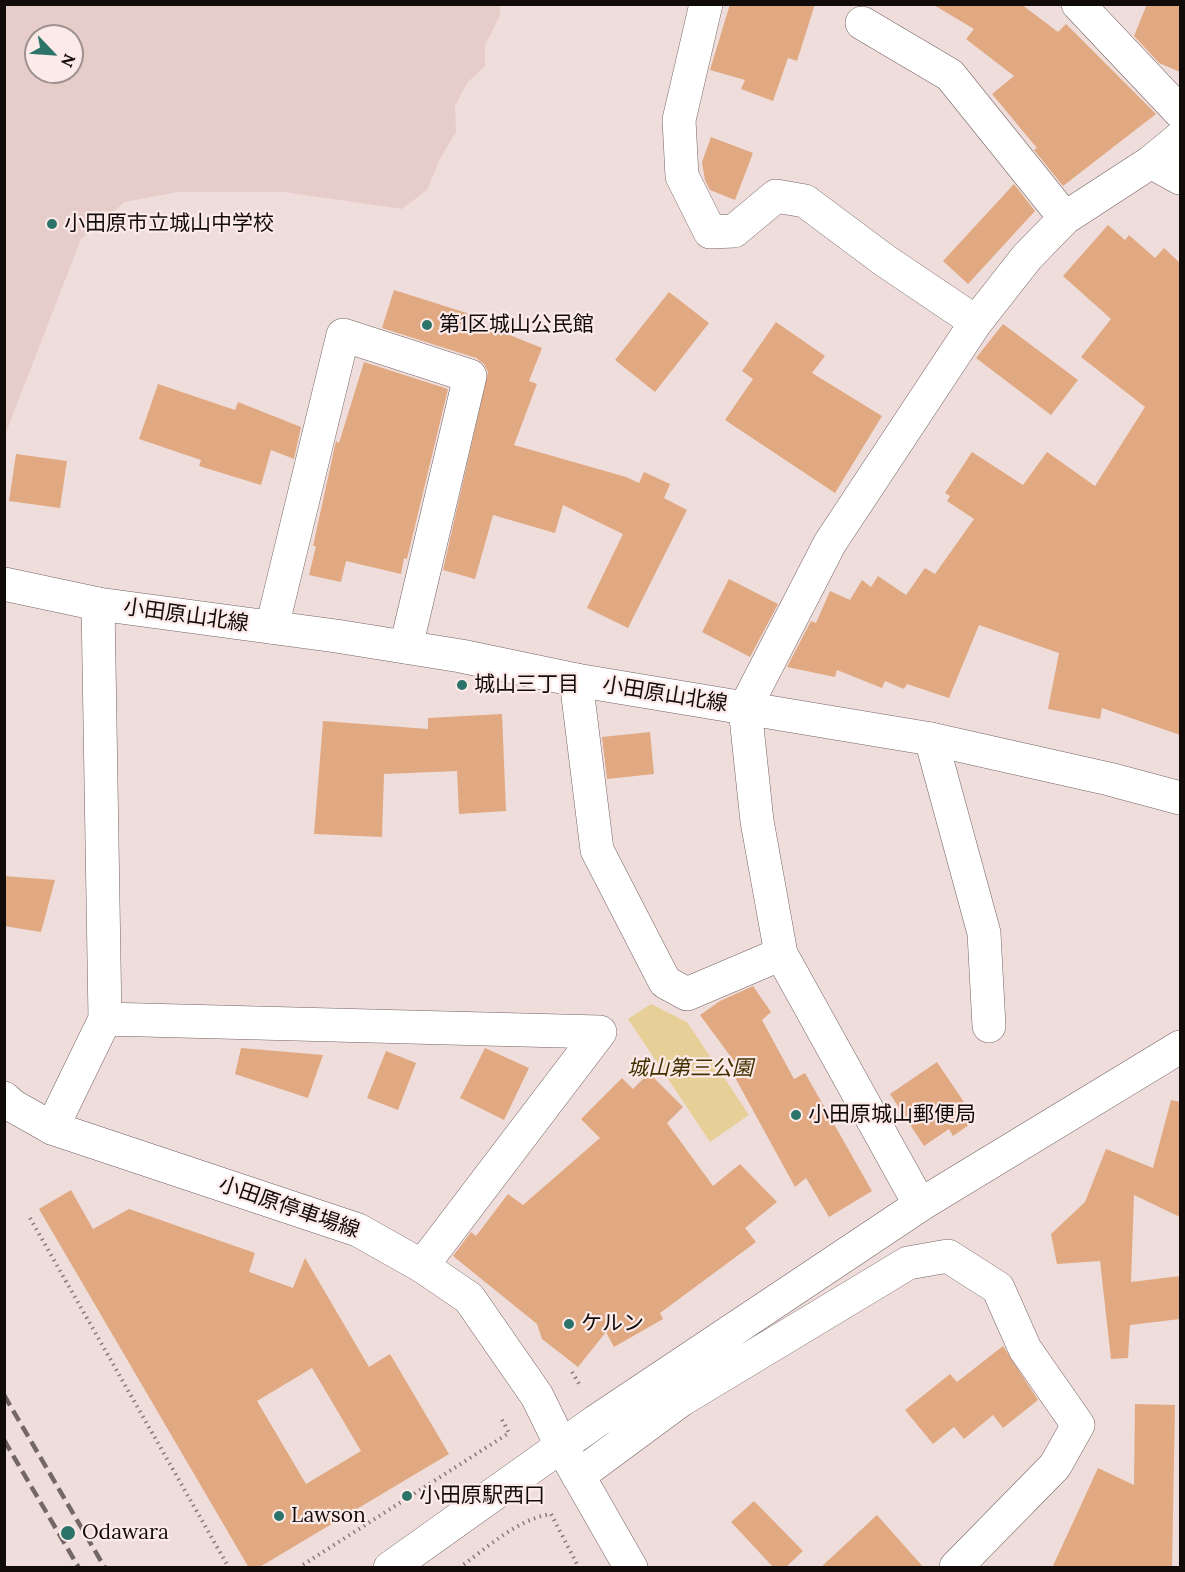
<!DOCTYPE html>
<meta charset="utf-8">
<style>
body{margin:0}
#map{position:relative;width:1185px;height:1572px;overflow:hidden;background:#efdddb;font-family:Lora,serif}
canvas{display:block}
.frame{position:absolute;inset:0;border:6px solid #110b0a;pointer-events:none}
.north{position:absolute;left:24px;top:24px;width:60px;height:60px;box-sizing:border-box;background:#fceae8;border:2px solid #9e918f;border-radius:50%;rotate:115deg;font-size:16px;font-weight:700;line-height:24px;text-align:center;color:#110b0a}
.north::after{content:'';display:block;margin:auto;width:21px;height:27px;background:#2c7369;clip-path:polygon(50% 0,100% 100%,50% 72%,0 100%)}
</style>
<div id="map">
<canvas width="1185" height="1572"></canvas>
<div class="frame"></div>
<div class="north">N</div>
</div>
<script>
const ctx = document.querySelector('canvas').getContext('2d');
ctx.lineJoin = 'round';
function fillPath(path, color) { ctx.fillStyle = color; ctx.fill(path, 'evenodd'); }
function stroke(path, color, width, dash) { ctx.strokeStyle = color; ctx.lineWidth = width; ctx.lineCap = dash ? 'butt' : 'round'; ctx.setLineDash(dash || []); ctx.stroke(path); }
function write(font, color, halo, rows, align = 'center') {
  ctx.font = font + ' Lora,"Noto Sans JP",serif'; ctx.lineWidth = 4.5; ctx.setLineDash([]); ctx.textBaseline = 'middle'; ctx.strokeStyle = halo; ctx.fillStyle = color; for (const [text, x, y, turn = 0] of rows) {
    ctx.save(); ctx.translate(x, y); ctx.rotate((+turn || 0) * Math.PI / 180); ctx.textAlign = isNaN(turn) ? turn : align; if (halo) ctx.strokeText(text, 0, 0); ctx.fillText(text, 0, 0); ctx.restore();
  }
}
const built = new Path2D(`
 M 5,4 L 500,4 L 500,15 L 485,46 L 485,66 L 467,83 L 455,106 L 456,132 L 441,157 L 427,190 L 402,209 L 283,192 L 178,192 L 125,202 L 81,239 L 5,435 ZM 36,36 L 72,36 L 72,72 L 36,72 Z`);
const green = new Path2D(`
 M 651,1004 L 687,1022 L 749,1115 L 710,1142 L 628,1019 Z`);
const building = new Path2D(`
 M 730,4 L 815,4 L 797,61 L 788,58 L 773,101 L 741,89 L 745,80 L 710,70 Z
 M 932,4 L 1021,4 L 1058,32 L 1066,24 L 1156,114 L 1063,186 L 1034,150 L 1037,148 L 992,94 L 1014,76 L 966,39 L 974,29 Z
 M 1147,4 L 1180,4 L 1180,72 L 1159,63 L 1134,36 Z
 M 711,137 L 753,153 L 735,200 L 710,190 L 705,180 L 702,162 Z
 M 1014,184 L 1035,211 L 968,284 L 943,261 Z
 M 1108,225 L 1125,240 L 1129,235 L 1155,258 L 1164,248 L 1180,263 L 1180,735 L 1102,708 L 1100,719 L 1048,709 L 1059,653 L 979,625 L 949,698 L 907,684 L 904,689 L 885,681 L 882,688 L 837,670 L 835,677 L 787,667 L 811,621 L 816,623 L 830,591 L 850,600 L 862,580 L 871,587 L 878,576 L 906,595 L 925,568 L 935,574 L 974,519 L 947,501 L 950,496 L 945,493 L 972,452 L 1023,485 L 1047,452 L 1095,486 L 1145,407 L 1081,357 L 1111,319 L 1063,276 Z
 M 394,290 L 473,315 L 472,320 L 542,348 L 529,381 L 537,384 L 514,445 L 626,477 L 639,483 L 644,472 L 670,484 L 664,498 L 687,510 L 628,628 L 587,608 L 623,534 L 563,505 L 555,533 L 493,515 L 475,579 L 443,570 L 488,372 L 484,364 L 476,358 L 382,328 Z
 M 669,292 L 709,323 L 655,392 L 615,360 Z
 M 776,322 L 825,356 L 812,373 L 882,416 L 835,493 L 725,420 L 753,379 L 742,371 Z
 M 1003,324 L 1078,380 L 1051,415 L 976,358 Z
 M 364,362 L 448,389 L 407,559 L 404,558 L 401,574 L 346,561 L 341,582 L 309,575 L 316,546 L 313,546 L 336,441 L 339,443 Z
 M 158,384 L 235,410 L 238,402 L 301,427 L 294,459 L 271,450 L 261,485 L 199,466 L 201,460 L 139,439 Z
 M 16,454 L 67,461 L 60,508 L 9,501 Z
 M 729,579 L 778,604 L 750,657 L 702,632 Z
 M 502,714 L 506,811 L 459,814 L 457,771 L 384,774 L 382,837 L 314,834 L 323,721 L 428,729 L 428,718 Z
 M 650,732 L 654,774 L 607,779 L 602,737 Z
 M 4,876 L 55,880 L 41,932 L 4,926 Z
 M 753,986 L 771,1012 L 762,1020 L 794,1079 L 805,1073 L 872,1191 L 829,1217 L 806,1178 L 795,1187 L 732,1072 L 739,1068 L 700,1015 L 720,1001 Z
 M 241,1048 L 323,1055 L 308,1098 L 235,1074 Z
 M 485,1048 L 529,1068 L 504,1120 L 460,1098 Z
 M 386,1051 L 416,1063 L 398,1110 L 367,1098 Z
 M 937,1062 L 976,1120 L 953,1136 L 949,1129 L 924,1146 L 890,1094 Z
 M 649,1073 L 683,1107 L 667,1123 L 713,1186 L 740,1164 L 777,1202 L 745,1228 L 756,1242 L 660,1313 L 663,1319 L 614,1347 L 606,1332 L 578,1367 L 542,1339 L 537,1324 L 453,1256 L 471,1232 L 476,1236 L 508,1194 L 523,1205 L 600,1138 L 581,1119 L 622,1078 L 633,1089 Z
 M 1171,1100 L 1180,1102 L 1180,1217 L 1134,1195 L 1131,1282 L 1180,1276 L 1180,1319 L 1130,1325 L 1128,1358 L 1111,1359 L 1100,1261 L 1057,1264 L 1051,1234 L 1085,1202 L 1106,1149 L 1153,1168 Z
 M 71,1190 L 93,1229 L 129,1209 L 255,1253 L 249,1272 L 293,1288 L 305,1258 L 369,1367 L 390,1354 L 449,1454 L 258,1568 L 249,1568 L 39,1209 ZM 312,1368 L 361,1451 L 306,1484 L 257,1401 Z
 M 1003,1346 L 1038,1400 L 1003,1428 L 993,1415 L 964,1439 L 954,1427 L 933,1444 L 905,1410 L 950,1374 L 957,1382 Z
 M 1135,1404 L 1175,1405 L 1172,1568 L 1052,1568 L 1098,1468 L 1134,1485 Z
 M 754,1501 L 803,1551 L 785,1568 L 774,1568 L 731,1522 Z
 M 877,1515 L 924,1568 L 820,1568 Z`);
const path = new Path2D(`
 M 30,1218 L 229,1568
 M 572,1372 L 581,1387
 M 298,1568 L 509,1433 L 501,1418
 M 459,1568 C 487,1548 517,1519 551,1514 L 579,1568`);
const minor = new Path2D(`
 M 706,4 L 679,120 L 682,176 L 710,232 L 734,231 L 776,196 L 805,201 L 884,260 L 976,322
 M 1078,4 L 1180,112
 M 862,23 L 950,75 L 1065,218
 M 1151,162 L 1180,178
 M 272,627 L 343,335 L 470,376 L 406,647
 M 576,680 L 597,850 L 665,982 L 687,994 L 781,954
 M 931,739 L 984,933 L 989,1026
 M 105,1019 L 600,1032 L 422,1266
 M 52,1128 L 105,1019 L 98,604
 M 920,1205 L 781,954 L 757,821 L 745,708 L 830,543 L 976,322 L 1027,257 L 1065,218 L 1151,162 L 1180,138
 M 567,1456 L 631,1568
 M 578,1476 L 681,1400 L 908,1263 L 948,1256 L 998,1288 L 1025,1349 L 1078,1425 L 1055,1466 L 956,1567
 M 390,1568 L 595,1422 L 920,1205 L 1180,1047`);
const major = new Path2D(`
 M 4,584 L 98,604 L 336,636 L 461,656 L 576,680 L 931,739 L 1109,779 L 1180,798
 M 4,1098 L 13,1106 L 52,1128 L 358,1230 L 422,1266 L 469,1298 L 537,1396 L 562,1447`);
const rail = new Path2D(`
 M 4,1395 L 105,1568
 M 4,1440 L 79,1568`);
const markers = [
 [52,224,6,"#2c7369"],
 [427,325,6,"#2c7369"],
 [462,685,6,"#2c7369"],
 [796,1115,6,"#2c7369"],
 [569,1324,6,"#2c7369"],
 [407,1496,6,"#2c7369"],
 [279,1516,6,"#2c7369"],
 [68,1533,8,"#2c7369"]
];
const poiNames = [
 ["小田原市立城山中学校",64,224],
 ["第1区城山公民館",439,325],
 ["城山三丁目",474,685],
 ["小田原城山郵便局",808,1115],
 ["ケルン",581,1324],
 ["小田原駅西口",419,1496],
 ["Lawson",291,1516],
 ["Odawara",82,1533]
];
const streetNames = [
 ["小田原山北線",186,616,8],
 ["小田原山北線",665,695,9],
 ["小田原停車場線",289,1208,19]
];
const parkNames = [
 ["城山第三公園",690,1069]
];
fillPath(built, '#e7cdca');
fillPath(green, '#e6d098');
fillPath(building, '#e0a981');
stroke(minor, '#736361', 34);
stroke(major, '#736361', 34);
stroke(path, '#877b79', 4, [1.5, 4.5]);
stroke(minor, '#fff', 33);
stroke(major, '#fff', 33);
stroke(rail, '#736866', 4.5, [12, 6]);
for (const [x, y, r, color] of markers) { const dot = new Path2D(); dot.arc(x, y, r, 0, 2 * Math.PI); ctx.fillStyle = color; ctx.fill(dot); stroke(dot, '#fceae8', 2); }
write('21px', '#110b0a', '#fceae8', poiNames, 'left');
write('21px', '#110b0a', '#fceae8', streetNames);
write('italic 21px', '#423100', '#fceae8', parkNames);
</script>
